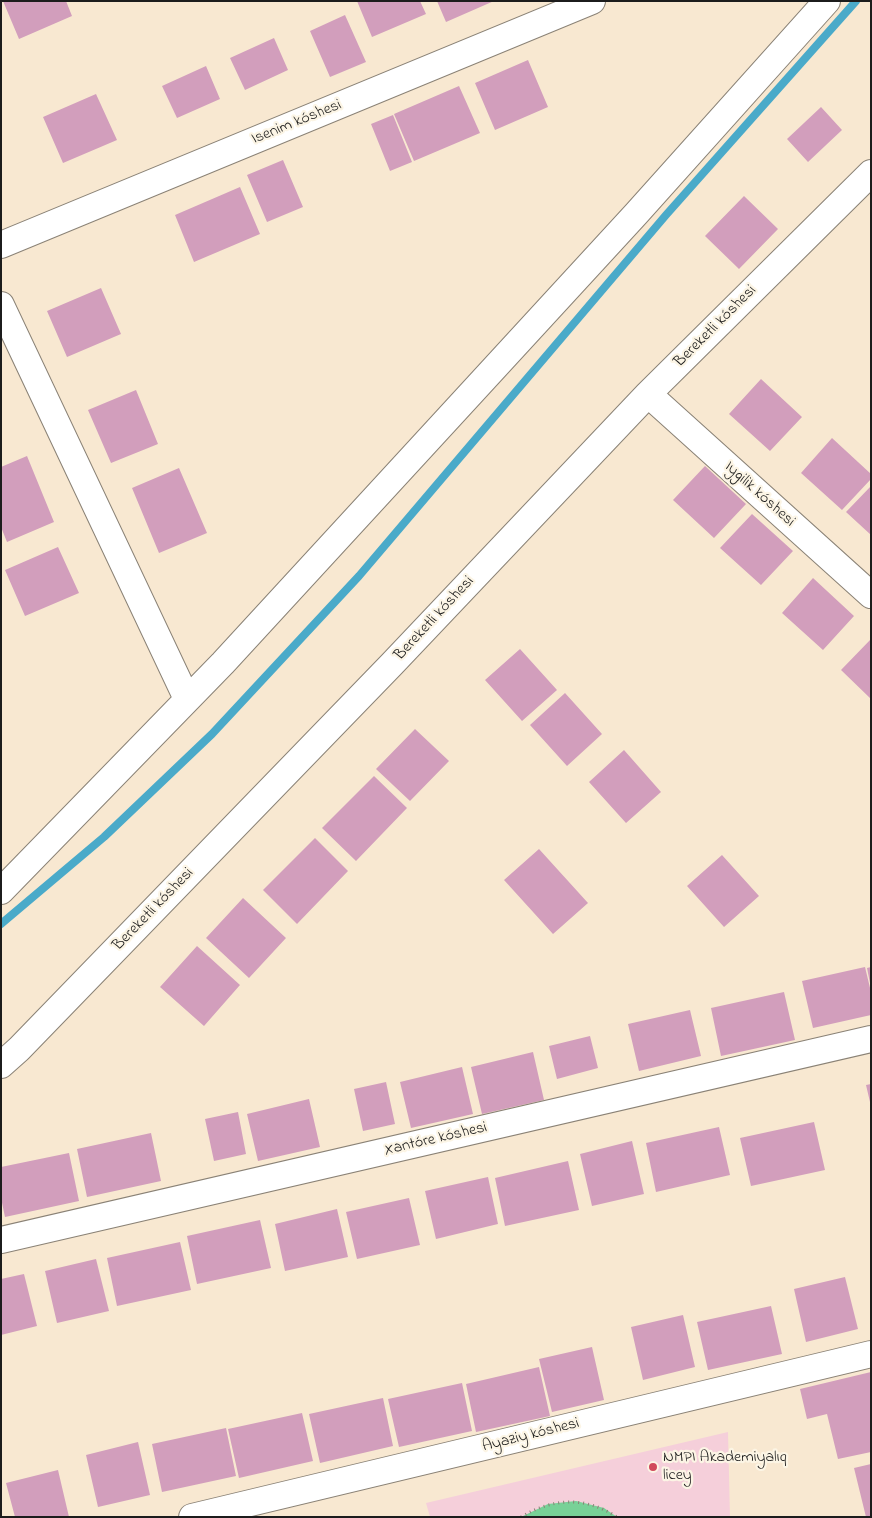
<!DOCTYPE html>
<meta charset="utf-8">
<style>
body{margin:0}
#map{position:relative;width:872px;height:1518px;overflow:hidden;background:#f8e8d1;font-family:"Indie Flower",sans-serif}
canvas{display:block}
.frame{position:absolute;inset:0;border:2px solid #1c1c1c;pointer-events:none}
</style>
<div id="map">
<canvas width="872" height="1518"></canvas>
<div class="frame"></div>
</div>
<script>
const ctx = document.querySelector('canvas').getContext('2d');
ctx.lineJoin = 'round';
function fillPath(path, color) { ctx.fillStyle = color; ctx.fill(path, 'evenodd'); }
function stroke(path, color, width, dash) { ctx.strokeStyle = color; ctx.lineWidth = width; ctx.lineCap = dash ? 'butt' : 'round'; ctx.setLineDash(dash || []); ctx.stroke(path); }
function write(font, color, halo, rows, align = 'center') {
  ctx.font = font + ' "Indie Flower",sans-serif'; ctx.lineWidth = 4.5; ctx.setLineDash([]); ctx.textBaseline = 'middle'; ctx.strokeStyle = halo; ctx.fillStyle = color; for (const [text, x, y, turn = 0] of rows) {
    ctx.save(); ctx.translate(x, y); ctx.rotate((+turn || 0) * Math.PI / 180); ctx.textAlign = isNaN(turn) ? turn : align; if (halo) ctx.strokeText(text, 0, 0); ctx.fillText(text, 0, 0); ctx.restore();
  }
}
const built = new Path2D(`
 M 728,1432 L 730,1517 L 430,1517 L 426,1503 Z`);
const green = new Path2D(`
 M 576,1501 L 604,1508 L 617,1517 L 521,1517 L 548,1504 Z`);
const stream = new Path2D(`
 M 1,924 L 104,837 L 212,734 L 359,576 L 666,215 L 856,1`);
const building = new Path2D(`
 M 3,1 L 66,1 L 72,16 L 19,39 Z
 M 357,1 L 420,1 L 426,14 L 372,37 Z
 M 437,1 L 494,1 L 446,22 Z
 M 345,15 L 366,62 L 330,77 L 310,31 Z
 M 274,38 L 288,70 L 245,90 L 230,58 Z
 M 528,60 L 548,107 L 495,130 L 475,83 Z
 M 206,66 L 220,99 L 177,118 L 162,86 Z
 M 459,86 L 480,133 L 414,161 L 394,114 Z
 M 96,94 L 117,140 L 63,163 L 43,117 Z
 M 821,107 L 842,130 L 808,162 L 787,139 Z
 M 393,115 L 412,162 L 390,171 L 371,124 Z
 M 283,160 L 303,207 L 267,222 L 247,175 Z
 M 240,187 L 260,234 L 194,262 L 175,215 Z
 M 744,196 L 778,229 L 739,269 L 705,236 Z
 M 101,288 L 121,334 L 67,357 L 47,311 Z
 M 761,379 L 802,417 L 770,451 L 729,414 Z
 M 136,390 L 158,444 L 111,463 L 88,410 Z
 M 832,438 L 871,474 L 871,479 L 842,510 L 801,473 Z
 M 27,456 L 54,522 L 7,542 L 1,527 L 1,467 Z
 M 705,466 L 746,504 L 714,538 L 673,500 Z
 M 179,468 L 207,533 L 159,553 L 132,488 Z
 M 871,486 L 871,535 L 846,512 Z
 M 752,514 L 793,551 L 761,585 L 720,548 Z
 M 58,547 L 79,593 L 25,616 L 5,570 Z
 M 813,578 L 854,616 L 823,650 L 782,613 Z
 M 871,639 L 871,699 L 841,670 Z
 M 520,649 L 557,690 L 522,721 L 485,680 Z
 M 565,693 L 602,734 L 567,766 L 530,725 Z
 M 415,729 L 449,761 L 410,801 L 376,769 Z
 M 624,750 L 661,792 L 626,823 L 589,782 Z
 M 374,776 L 407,808 L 356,861 L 322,828 Z
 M 315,838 L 348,871 L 297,924 L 263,890 Z
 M 539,849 L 588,903 L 553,934 L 504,880 Z
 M 722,855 L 759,896 L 724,927 L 687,886 Z
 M 243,898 L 286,938 L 249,978 L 206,938 Z
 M 197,946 L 240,985 L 204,1026 L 160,987 Z
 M 865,967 L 871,992 L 871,1015 L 813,1028 L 802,981 Z
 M 871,967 L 871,983 L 870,983 L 867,968 Z
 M 784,992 L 795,1040 L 721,1056 L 711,1008 Z
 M 690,1010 L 701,1056 L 639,1071 L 628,1024 Z
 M 590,1036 L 598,1068 L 557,1079 L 549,1046 Z
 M 533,1052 L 544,1100 L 482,1114 L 471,1067 Z
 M 462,1067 L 473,1114 L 411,1128 L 400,1082 Z
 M 386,1082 L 395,1124 L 363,1131 L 354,1089 Z
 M 871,1084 L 871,1102 L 870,1102 L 866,1085 Z
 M 309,1099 L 320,1147 L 258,1161 L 247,1114 Z
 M 238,1112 L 246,1154 L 214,1161 L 205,1119 Z
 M 814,1122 L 825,1170 L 751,1186 L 740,1138 Z
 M 719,1127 L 730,1175 L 656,1192 L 646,1143 Z
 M 151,1133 L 161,1181 L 87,1197 L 77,1149 Z
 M 632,1141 L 644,1194 L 592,1206 L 580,1154 Z
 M 69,1153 L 79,1201 L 5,1217 L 1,1198 L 1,1167 Z
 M 568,1161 L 579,1210 L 505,1226 L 495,1178 Z
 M 488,1177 L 498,1224 L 436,1239 L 425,1191 Z
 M 409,1198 L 420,1245 L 357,1259 L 346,1212 Z
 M 337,1209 L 348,1257 L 285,1271 L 275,1224 Z
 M 260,1220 L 271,1268 L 197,1284 L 187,1236 Z
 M 180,1242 L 191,1290 L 117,1306 L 107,1258 Z
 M 96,1259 L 109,1311 L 57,1323 L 45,1271 Z
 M 24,1274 L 37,1326 L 1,1335 L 1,1279 Z
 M 845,1277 L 858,1329 L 806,1342 L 794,1289 Z
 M 771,1306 L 782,1354 L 708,1370 L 697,1322 Z
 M 683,1315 L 695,1367 L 643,1380 L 631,1327 Z
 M 592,1347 L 604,1400 L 552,1412 L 539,1359 Z
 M 539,1367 L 550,1416 L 476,1432 L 466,1384 Z
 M 871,1372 L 871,1452 L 838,1459 L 827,1414 L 807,1419 L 800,1389 Z
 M 462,1383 L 472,1431 L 399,1447 L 388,1399 Z
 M 383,1398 L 393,1446 L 320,1463 L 309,1414 Z
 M 302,1413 L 313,1461 L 239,1478 L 228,1429 Z
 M 226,1428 L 236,1476 L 162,1492 L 152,1444 Z
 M 138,1442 L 150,1495 L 98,1507 L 86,1455 Z
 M 871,1464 L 871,1517 L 866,1517 L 854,1468 Z
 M 58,1470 L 69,1517 L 15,1517 L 6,1483 Z`);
const path = new Path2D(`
 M 521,1517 C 553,1498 585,1496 617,1517`);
const street = new Path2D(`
 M 1,245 L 592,1
 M 1,305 L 187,699
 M 648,394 L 871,595
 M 1,891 L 223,663 L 636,214 L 827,1
 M 1,1065 L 19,1049 L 392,664 L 648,394 L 871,173
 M 1,1240 L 871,1039
 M 192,1517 L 871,1354`);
const markers = [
 [653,1467,5,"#d1495b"]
];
const streetNames = [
 ["Isenim kóshesi",297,123,-22],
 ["Bereketli kóshesi",716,327,-45],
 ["Iygilik kóshesi",759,495,42],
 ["Bereketli kóshesi",435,619,-47],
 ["Bereketli kóshesi",154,910,-46],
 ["Xantóre kóshesi",436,1140,-13],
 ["Ayaziy kóshesi",531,1436,-14]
];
const poiNames = [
 ["NMPI Akademiyalıq",663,1458],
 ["licey",663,1476]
];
fillPath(built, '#f5cfda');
fillPath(green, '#78d197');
stroke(stream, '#4aaac9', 8);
fillPath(building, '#d29ebc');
stroke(street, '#8a8276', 28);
stroke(path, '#8a8276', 3, [1, 4]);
stroke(street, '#fff', 26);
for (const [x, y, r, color] of markers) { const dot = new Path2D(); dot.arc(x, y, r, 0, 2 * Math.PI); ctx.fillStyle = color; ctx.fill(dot); stroke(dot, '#fcf5e5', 2); }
write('16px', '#1c1c1c', '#fcf5e5', streetNames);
write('16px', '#1c1c1c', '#fcf5e5', poiNames, 'left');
</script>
